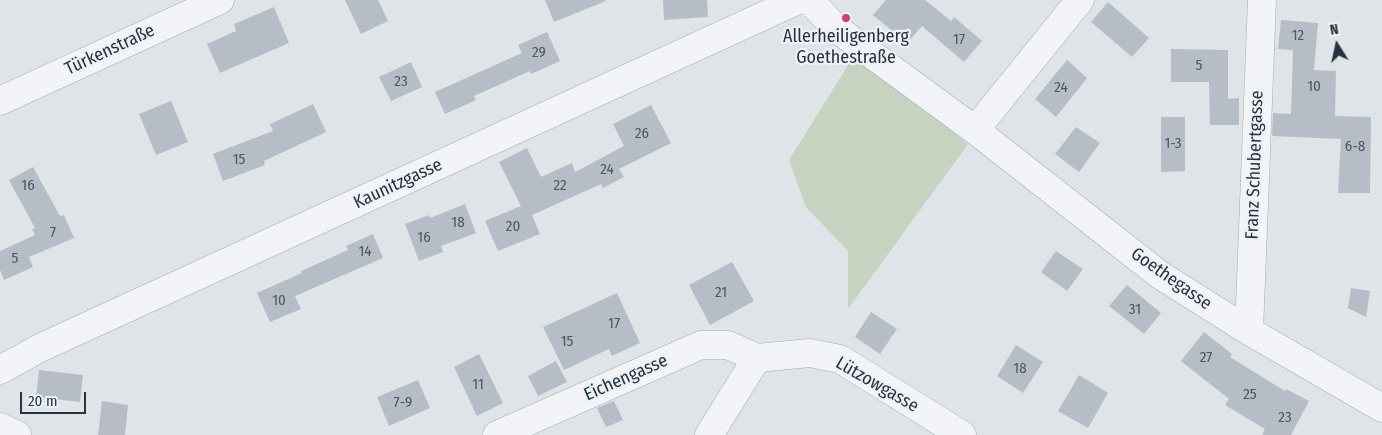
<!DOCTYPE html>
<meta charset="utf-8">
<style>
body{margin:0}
#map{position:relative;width:1382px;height:435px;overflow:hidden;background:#dfe4e9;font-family:"Fira Sans Condensed",sans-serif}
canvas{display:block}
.north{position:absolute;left:1312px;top:20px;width:50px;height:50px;-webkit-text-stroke:4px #eef2f6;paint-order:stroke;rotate:350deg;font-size:14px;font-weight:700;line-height:20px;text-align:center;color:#273340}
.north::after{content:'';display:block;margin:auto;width:18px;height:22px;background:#273340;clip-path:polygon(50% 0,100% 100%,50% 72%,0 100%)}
.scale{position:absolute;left:20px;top:392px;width:66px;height:22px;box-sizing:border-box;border:2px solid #273340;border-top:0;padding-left:6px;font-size:15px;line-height:18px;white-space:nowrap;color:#273340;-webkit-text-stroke:4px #eef2f6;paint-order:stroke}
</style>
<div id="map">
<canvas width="1382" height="435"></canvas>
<div class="north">N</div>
<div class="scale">20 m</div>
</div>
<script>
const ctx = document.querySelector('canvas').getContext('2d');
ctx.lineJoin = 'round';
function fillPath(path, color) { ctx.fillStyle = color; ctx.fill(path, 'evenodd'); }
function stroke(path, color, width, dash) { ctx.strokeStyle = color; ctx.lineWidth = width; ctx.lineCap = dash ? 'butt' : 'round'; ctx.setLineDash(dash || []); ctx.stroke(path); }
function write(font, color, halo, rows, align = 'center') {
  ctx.font = font + ' "Fira Sans Condensed",sans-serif'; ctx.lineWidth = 4.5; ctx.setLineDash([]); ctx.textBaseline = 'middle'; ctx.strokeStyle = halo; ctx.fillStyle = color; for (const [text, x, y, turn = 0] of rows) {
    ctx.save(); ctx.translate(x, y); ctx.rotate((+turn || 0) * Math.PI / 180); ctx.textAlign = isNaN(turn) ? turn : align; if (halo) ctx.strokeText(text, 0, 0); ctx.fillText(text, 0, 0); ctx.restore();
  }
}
const green = new Path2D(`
 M 855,54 L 968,144 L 848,309 L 848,251 L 806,207 L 789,160 Z`);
const building = new Path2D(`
 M 345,0 L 378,0 L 388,21 L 361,34 Z
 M 545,0 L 605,0 L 606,1 L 554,22 Z
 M 663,0 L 707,0 L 708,17 L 664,20 Z
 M 886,0 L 925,0 L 951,21 L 954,17 L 982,41 L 964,62 L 922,26 L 907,43 L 873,15 Z
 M 1108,2 L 1149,38 L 1132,57 L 1091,22 Z
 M 274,7 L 289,43 L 220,73 L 207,44 L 236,31 L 234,24 Z
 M 1281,20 L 1318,23 L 1314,70 L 1336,71 L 1335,116 L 1371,117 L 1370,193 L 1338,193 L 1341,139 L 1272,136 L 1273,113 L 1291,114 L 1293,50 L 1278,49 Z
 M 547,32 L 560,61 L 531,74 L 530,71 L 474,96 L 476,100 L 445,114 L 435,92 L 522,53 L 518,45 Z
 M 1171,49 L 1228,50 L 1228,99 L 1239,98 L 1239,125 L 1210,125 L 1209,82 L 1171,82 Z
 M 1067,60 L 1087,78 L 1056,117 L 1035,99 Z
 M 411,62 L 422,87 L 391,101 L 379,77 Z
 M 171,101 L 188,142 L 156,155 L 139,114 Z
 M 313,104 L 326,132 L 264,161 L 265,165 L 223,181 L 213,154 L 273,131 L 270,124 Z
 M 651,105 L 671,143 L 619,169 L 624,177 L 603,188 L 601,184 L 532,215 L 540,234 L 498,251 L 485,221 L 521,206 L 499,162 L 527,148 L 541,177 L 572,163 L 575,172 L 624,146 L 613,124 Z
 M 1161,117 L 1185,117 L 1185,171 L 1161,172 Z
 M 1076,127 L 1100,143 L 1079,172 L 1055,154 Z
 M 33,167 L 60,216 L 64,215 L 74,238 L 29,257 L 33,267 L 4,280 L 0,270 L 0,251 L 35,235 L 32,229 L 35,228 L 9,180 Z
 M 465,204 L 476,233 L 441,246 L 443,252 L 419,261 L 405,224 L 429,215 L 430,218 Z
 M 373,234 L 383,258 L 295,296 L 301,309 L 270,322 L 257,293 L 302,273 L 301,271 L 348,250 L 346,246 Z
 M 1056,251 L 1083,269 L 1067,291 L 1041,272 Z
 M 732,262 L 754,301 L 710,325 L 689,285 Z
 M 1127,285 L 1161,313 L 1144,334 L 1109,306 Z
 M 1351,288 L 1370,291 L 1366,317 L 1348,308 Z
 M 617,293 L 640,343 L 612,356 L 609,349 L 564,370 L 543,327 Z
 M 871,312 L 897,329 L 880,354 L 855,337 Z
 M 1204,332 L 1232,354 L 1230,357 L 1285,391 L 1286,389 L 1309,401 L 1291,435 L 1262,435 L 1265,429 L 1225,405 L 1229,399 L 1181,361 Z
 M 1016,345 L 1043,362 L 1023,393 L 997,376 Z
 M 479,354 L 503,403 L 477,416 L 454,367 Z
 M 556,361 L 567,382 L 538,396 L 528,376 Z
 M 39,370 L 83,375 L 80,402 L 36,397 Z
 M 1079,375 L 1108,393 L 1088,428 L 1058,411 Z
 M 418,380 L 430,408 L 389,426 L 377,397 Z
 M 102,401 L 128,405 L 125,435 L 98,435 Z
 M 614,401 L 623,420 L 606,427 L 597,408 Z`);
const minor = new Path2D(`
 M 809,0 L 837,29 L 975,130 L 1160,275 L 1249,331 L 1382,408
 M 0,101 L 220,0
 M 975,130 L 1080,0
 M 1249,331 L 1262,0
 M 0,370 L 40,348 L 798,0
 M 0,427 L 17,435
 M 497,435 L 701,345 L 728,345 L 757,358 L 810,353 L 840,359 L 962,435
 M 709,435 L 757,358`);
const markers = [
 [846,18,5,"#d24063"]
];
const numberNames = [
 ["12",1298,36],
 ["17",959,40],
 ["29",539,53],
 ["5",1199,66],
 ["23",401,82],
 ["10",1314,87],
 ["24",1061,88],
 ["26",642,134],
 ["1-3",1173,144],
 ["6-8",1355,147],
 ["15",239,160],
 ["24",607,170],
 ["16",28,186],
 ["22",560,186],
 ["18",458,223],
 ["20",513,227],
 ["7",53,233],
 ["16",424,238],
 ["14",365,252],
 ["5",15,259],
 ["21",721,293],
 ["10",279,301],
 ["31",1135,310],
 ["17",614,324],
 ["15",567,342],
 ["27",1206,358],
 ["18",1020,369],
 ["11",478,385],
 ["25",1250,395],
 ["7-9",403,403],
 ["23",1285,418]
];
const poiNames = [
 ["Allerheiligenberg",846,37],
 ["Goethestraße",846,58]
];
const streetNames = [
 ["Türkenstraße",110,50,-25],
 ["Franz Schubertgasse",1255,165,-88],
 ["Kaunitzgasse",398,184,-25],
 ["Goethegasse",1171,279,35],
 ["Eichengasse",626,378,-24],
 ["Lützowgasse",877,385,30]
];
fillPath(green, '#c6d3c0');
fillPath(building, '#b6bdc6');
stroke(minor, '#a4abb3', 29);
stroke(minor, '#f2f4f7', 28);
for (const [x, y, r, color] of markers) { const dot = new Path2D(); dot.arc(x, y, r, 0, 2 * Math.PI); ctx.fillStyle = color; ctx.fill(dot); stroke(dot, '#eef2f6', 2); }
write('15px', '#4b5662', null, numberNames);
write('18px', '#273340', '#eef2f6', poiNames);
write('18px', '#273340', '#eef2f6', streetNames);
</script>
